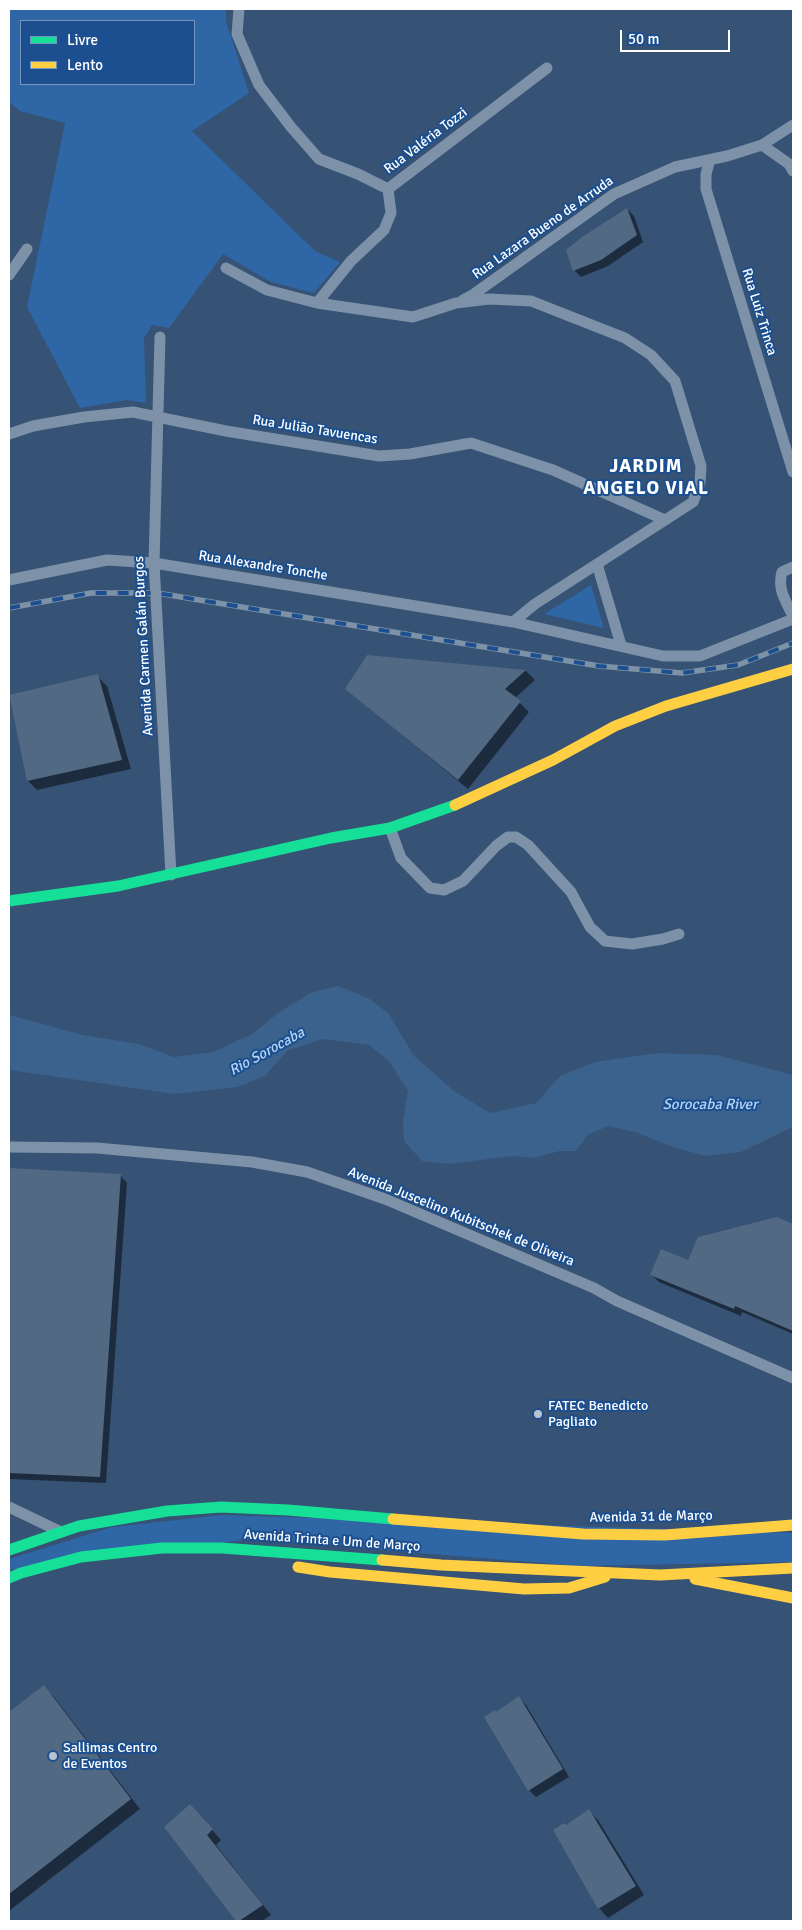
<!DOCTYPE html>
<meta charset="utf-8">
<style>
body{margin:0}
#map{position:relative;width:802px;height:1930px;overflow:hidden;background:#365274;font-family:Signika,sans-serif}
canvas{display:block}
.frame{position:absolute;inset:0;border:10px solid #fff;pointer-events:none}
.legend{position:absolute;left:20px;top:20px;width:175px;height:65px;box-sizing:border-box;background:#1b4f8f;border:1px solid #7695bc;margin:0;padding:6px 9px;list-style:none;font-size:15px;color:#fff}
.legend li{display:flex;align-items:center;gap:10px;height:25px}
.legend b{width:25px;border:1px solid #7695bc}
.scale{position:absolute;left:620px;top:30px;width:110px;height:22px;box-sizing:border-box;border:2px solid #fff;border-top:0;padding-left:6px;font-size:15px;line-height:18px;white-space:nowrap;color:#fff;-webkit-text-stroke:4px #1b4f8f;paint-order:stroke}
</style>
<div id="map">
<canvas width="802" height="1930"></canvas>
<div class="frame"></div>
<ul class="legend">
<li><b style="height:6px;background:#16e098"></b>Livre</li>
<li><b style="height:6px;background:#ffcf43"></b>Lento</li>
</ul>
<div class="scale">50 m</div>
</div>
<script>
const ctx = document.querySelector('canvas').getContext('2d');
ctx.lineJoin = 'round';
function fillPath(path, color) { ctx.fillStyle = color; ctx.fill(path, 'evenodd'); }
function stroke(path, color, width, dash) { ctx.strokeStyle = color; ctx.lineWidth = width; ctx.lineCap = dash ? 'butt' : 'round'; ctx.setLineDash(dash || []); ctx.stroke(path); }
function write(font, color, halo, rows, align = 'center') {
  ctx.font = font + ' Signika,sans-serif'; ctx.lineWidth = 4; ctx.setLineDash([]); ctx.textBaseline = 'middle'; ctx.strokeStyle = halo; ctx.fillStyle = color; for (const [text, x, y, turn = 0] of rows) {
    ctx.save(); ctx.translate(x, y); ctx.rotate((+turn || 0) * Math.PI / 180); ctx.textAlign = isNaN(turn) ? turn : align; if (halo) ctx.strokeText(text, 0, 0); ctx.fillText(text, 0, 0); ctx.restore();
  }
}
const green = new Path2D(`
 M 9,9 L 226,9 L 226,21 L 249,93 L 192,131 L 315,251 L 340,262 L 314,293 L 271,282 L 223,254 L 169,328 L 152,325 L 144,338 L 146,403 L 126,400 L 80,408 L 27,307 L 65,123 L 20,111 L 9,102 ZM 21,21 L 194,21 L 194,84 L 21,84 Z
 M 591,585 L 604,628 L 544,614 Z
 M 222,1515 L 793,1533 L 793,1562 L 581,1566 L 393,1551 L 316,1543 L 244,1540 L 9,1570 L 9,1559 L 112,1527 Z`);
const water = new Path2D(`
 M 339,986 L 370,999 L 389,1014 L 414,1056 L 454,1091 L 490,1113 L 536,1103 L 560,1076 L 594,1062 L 657,1053 L 717,1055 L 793,1075 L 793,1127 L 741,1152 L 705,1156 L 670,1146 L 635,1132 L 608,1126 L 588,1135 L 576,1151 L 560,1151 L 534,1158 L 512,1156 L 449,1164 L 422,1161 L 404,1141 L 403,1120 L 408,1091 L 389,1061 L 369,1045 L 322,1039 L 287,1051 L 265,1076 L 238,1087 L 174,1094 L 9,1070 L 9,1015 L 83,1035 L 139,1044 L 174,1057 L 213,1052 L 252,1034 L 278,1013 L 312,992 Z`);
const shadow = new Path2D(`
 M 627,209 L 634,216 L 643,242 L 608,266 L 581,277 L 574,270 Z
 M 368,657 L 526,671 L 535,680 L 515,698 L 529,712 L 468,789 L 346,689 Z
 M 97,676 L 107,686 L 131,769 L 37,790 L 28,781 L 9,696 Z
 M 9,1169 L 120,1175 L 127,1183 L 106,1483 L 9,1479 Z
 M 777,1218 L 793,1226 L 793,1334 L 742,1312 L 741,1316 L 659,1282 L 652,1275 L 689,1261 Z
 M 44,1687 L 53,1696 L 140,1809 L 9,1911 L 9,1714 Z
 M 519,1698 L 526,1705 L 569,1777 L 536,1797 L 529,1790 L 485,1717 L 497,1714 Z
 M 588,1811 L 598,1820 L 644,1895 L 608,1918 L 599,1908 L 566,1826 Z
 M 199,1815 L 221,1840 L 216,1845 L 271,1915 L 262,1921 L 238,1921 L 166,1827 Z`);
const building = new Path2D(`
 M 627,208 L 637,235 L 601,260 L 573,271 L 566,250 L 582,237 Z
 M 367,655 L 526,670 L 505,689 L 521,701 L 458,780 L 345,689 Z
 M 98,674 L 122,760 L 27,781 L 9,695 Z
 M 9,1168 L 121,1174 L 100,1477 L 9,1473 Z
 M 777,1217 L 793,1224 L 793,1331 L 735,1306 L 734,1309 L 650,1275 L 661,1249 L 688,1260 L 698,1237 Z
 M 44,1685 L 131,1799 L 9,1894 L 9,1712 Z
 M 519,1696 L 563,1769 L 528,1791 L 484,1717 L 495,1710 L 496,1712 Z
 M 190,1804 L 213,1829 L 207,1835 L 263,1905 L 239,1921 L 236,1921 L 164,1827 Z
 M 589,1809 L 636,1886 L 598,1909 L 553,1830 L 564,1823 L 566,1825 Z`);
const street = new Path2D(`
 M 239,9 L 237,34 L 259,85 L 291,127 L 319,159 L 358,174 L 388,189
 M 762,145 L 789,164 L 793,171
 M 710,160 L 706,174 L 706,189 L 793,472
 M 388,189 L 547,68
 M 226,268 L 267,290 L 317,303 L 413,317 L 456,303 L 489,299 L 531,301 L 625,338 L 651,355 L 675,381 L 701,466 L 700,483 L 693,502 L 535,604 L 513,622
 M 9,275 L 27,249
 M 463,300 L 474,294 L 614,194 L 675,167 L 727,156 L 762,145 L 793,125
 M 317,303 L 351,261 L 384,230 L 391,213 L 388,189
 M 160,337 L 154,563 L 171,875
 M 9,434 L 33,426 L 84,417 L 133,412 L 226,431 L 379,456 L 410,454 L 471,443 L 553,470 L 665,520
 M 597,564 L 621,645
 M 793,567 L 782,572 C 777,590 786,601 793,616
 M 9,580 L 107,560 L 154,563 L 513,622 L 663,656 L 700,656 L 793,619
 M 390,828 L 401,858 L 430,888 L 444,890 L 463,881 L 496,846 L 508,837 L 516,837 L 528,845 L 571,892 L 590,927 L 605,941 L 632,944 L 663,939 L 679,934
 M 9,1147 L 97,1148 L 252,1162 L 307,1172 L 385,1199 L 594,1288 L 617,1301 L 793,1378
 M 9,1507 L 61,1532`);
const fast = new Path2D(`
 M 9,901 L 118,886 L 331,838 L 390,828 L 455,805
 M 9,1550 L 79,1526 L 167,1511 L 221,1507 L 288,1510 L 393,1519
 M 9,1578 L 21,1573 L 81,1557 L 162,1548 L 222,1548 L 382,1560`);
const slow = new Path2D(`
 M 455,805 L 553,760 L 615,726 L 666,706 L 793,669
 M 393,1519 L 583,1534 L 665,1535 L 793,1525
 M 382,1560 L 441,1565 L 660,1575 L 793,1568
 M 298,1567 L 330,1572 L 524,1589 L 569,1588 L 605,1577
 M 695,1579 L 793,1598`);
const rail = new Path2D(`
 M 9,608 L 91,593 L 157,593 L 599,666 L 682,673 L 738,665 L 793,643`);
const markers = [
 [538,1414,5,"#b9c2ce"],
 [53,1756,5,"#b9c2ce"]
];
const streetNames = [
 ["Rua Valéria Tozzi",426,141,-37],
 ["Rua Lazara Bueno de Arruda",543,228,-35],
 ["Rua Luiz Trinca",759,312,73],
 ["Rua Julião Tavuencas",315,430,9],
 ["Rua Alexandre Tonche",263,566,9],
 ["Avenida Carmen Galán Burgos",144,646,-93],
 ["Avenida Juscelino Kubitschek de Oliveira",461,1217,22],
 ["Avenida 31 de Março",651,1517,-1],
 ["Avenida Trinta e Um de Março",332,1541,4]
];
const poiNames = [
 ["FATEC Benedicto",548,1406],
 ["Pagliato",548,1422],
 ["Sallimas Centro",63,1748],
 ["de Eventos",63,1764]
];
const waterNames = [
 ["Rio Sorocaba",267,1052,-29],
 ["Sorocaba River",710,1105]
];
const districtNames = [
 ["JARDIM",646,467],
 ["ANGELO VIAL",646,489]
];
fillPath(green, '#2f66a5');
fillPath(water, '#3b618d');
fillPath(shadow, '#0007');
fillPath(building, '#526984');
stroke(street, '#7d92a8', 11);
stroke(fast, '#16e098', 11);
stroke(slow, '#ffcf43', 11);
stroke(rail, '#7e92a7', 5.5);
stroke(rail, '#1b4f8f', 4, [11]);
for (const [x, y, r, color] of markers) { const dot = new Path2D(); dot.arc(x, y, r, 0, 2 * Math.PI); ctx.fillStyle = color; ctx.fill(dot); stroke(dot, '#1b4f8f', 2); }
write('14px', '#fff', '#1b4f8f', streetNames);
write('14px', '#fff', '#1b4f8f', poiNames, 'left');
write('italic 15px', '#b5d3f5', '#1b4f8f', waterNames);
ctx.letterSpacing = '1px';
write('bold 19px', '#fff', '#1b4f8f', districtNames);
ctx.letterSpacing = '0px';
</script>
